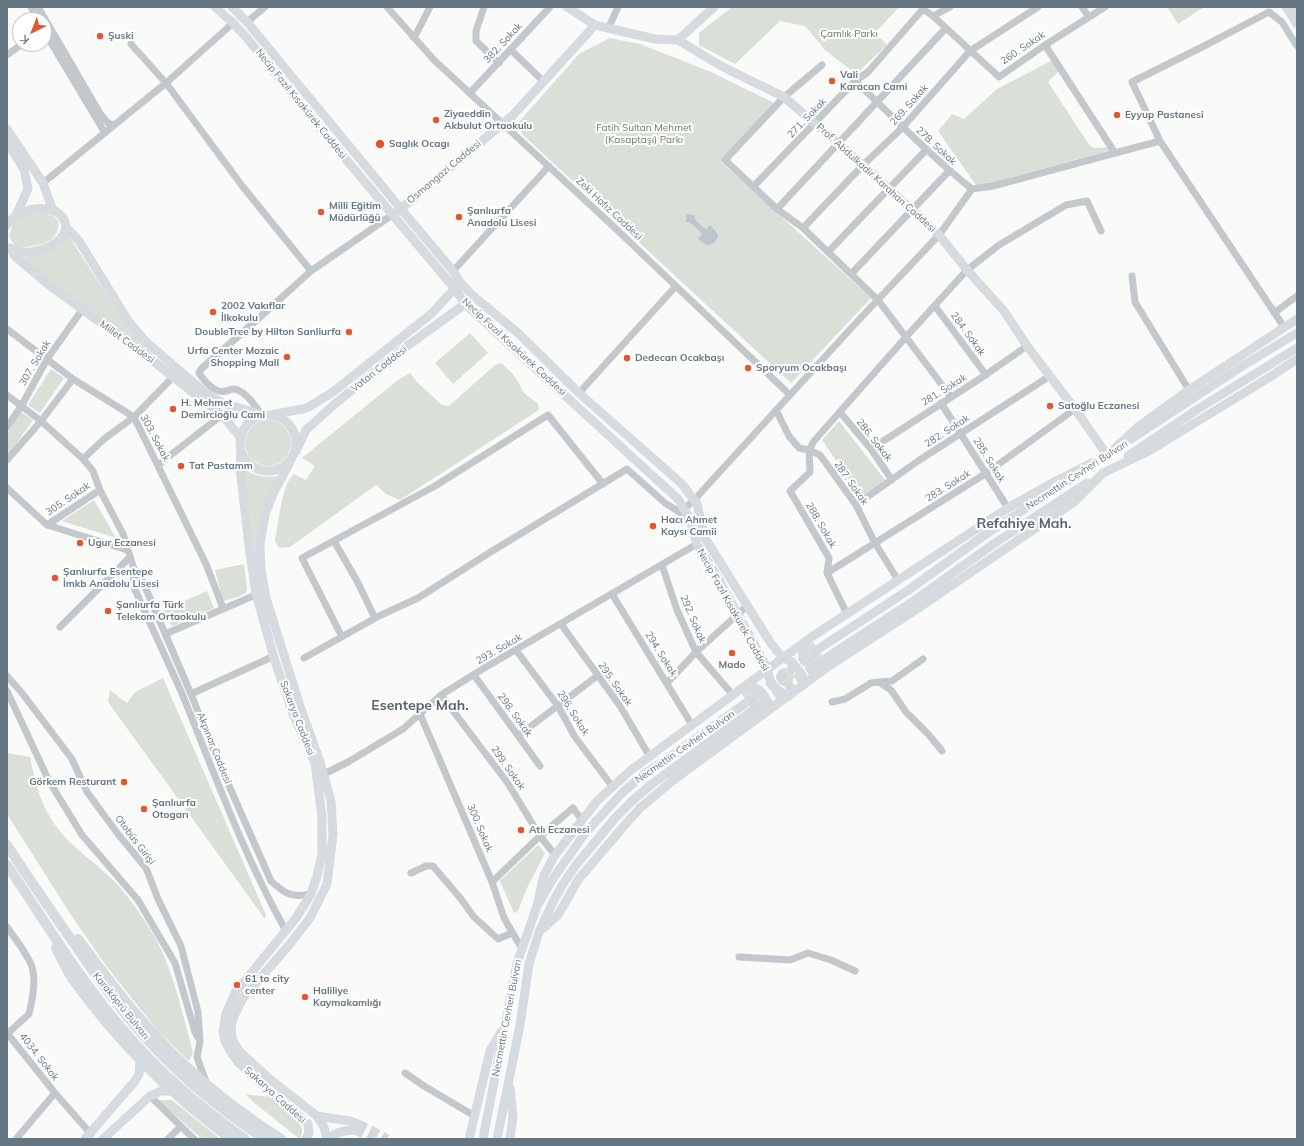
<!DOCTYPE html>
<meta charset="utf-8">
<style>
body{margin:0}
#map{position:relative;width:1304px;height:1146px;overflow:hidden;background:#fafaf8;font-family:Mulish,sans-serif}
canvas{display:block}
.frame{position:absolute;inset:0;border:8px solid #657683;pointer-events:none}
.north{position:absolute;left:12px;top:12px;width:40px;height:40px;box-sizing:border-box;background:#fff;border:1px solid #c1c8cd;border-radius:50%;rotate:223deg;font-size:11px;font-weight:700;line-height:16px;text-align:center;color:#657683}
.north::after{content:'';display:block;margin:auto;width:14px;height:18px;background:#e4572e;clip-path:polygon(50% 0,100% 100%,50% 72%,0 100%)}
</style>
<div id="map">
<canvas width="1304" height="1146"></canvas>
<div class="frame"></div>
<div class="north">K</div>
</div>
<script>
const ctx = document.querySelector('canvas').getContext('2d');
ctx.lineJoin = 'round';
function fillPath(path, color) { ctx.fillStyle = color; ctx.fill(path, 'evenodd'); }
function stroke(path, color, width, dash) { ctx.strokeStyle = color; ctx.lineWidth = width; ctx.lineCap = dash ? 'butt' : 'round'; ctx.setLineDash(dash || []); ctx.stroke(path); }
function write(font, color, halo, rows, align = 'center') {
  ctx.font = font + ' Mulish,sans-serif'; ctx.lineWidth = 4; ctx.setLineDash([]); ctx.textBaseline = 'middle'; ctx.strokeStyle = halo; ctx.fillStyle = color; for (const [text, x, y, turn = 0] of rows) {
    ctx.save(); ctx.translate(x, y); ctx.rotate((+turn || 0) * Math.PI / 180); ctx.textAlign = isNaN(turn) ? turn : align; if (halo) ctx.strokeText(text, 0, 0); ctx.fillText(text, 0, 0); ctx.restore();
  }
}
const green = new Path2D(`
 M 732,7 L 899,7 L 875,33 L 887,45 L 856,74 L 825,50 L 805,26 L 780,21 L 735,64 L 699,45 L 699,33 Z
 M 1167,7 L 1204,7 L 1178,24 Z
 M 610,38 L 640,44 L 711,72 L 774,103 L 721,162 L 871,298 L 791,383 L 522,134 L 518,123 L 579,54 Z
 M 1051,61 L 1060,70 L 1048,82 L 1090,146 L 1095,148 L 1110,147 L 1111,150 L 1015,176 L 978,188 L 938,131 L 952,114 L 964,119 L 997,89 Z
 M 42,212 L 53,216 L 58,220 C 61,238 47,244 32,246 C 26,247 21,249 16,246 C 12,243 11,239 9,236 L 13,223 L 24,216 Z
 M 67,233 C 96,278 124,324 161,364 L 94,313 L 39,272 L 23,258 L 48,252 L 57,246 Z
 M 470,333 L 488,353 L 453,384 L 435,363 Z
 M 501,363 L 512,373 L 519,383 L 523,392 L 538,404 L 539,410 L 400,500 L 386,494 L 376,485 L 290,547 L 279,548 L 275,541 C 278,525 282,483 294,474 L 306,480 L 315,466 L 302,458 L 398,380 L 410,373 L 417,382 L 442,405 L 449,406 L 495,365 Z
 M 51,369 L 64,378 L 40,413 L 28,405 Z
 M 21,412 L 33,420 L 7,457 L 7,434 Z
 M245 443a23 23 0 1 1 46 0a23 23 0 1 1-46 0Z
 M 839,421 L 886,481 L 862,498 L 822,440 Z
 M 246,470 C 257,477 265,478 279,476 L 256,549 L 256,565 L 244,471 Z
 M 94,500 L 116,538 L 62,521 Z
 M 244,564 L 247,589 L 245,593 L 238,597 L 223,601 L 215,570 Z
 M 207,591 L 214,608 L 172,626 L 164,610 Z
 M 813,642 L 827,663 C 811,667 799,654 813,642 Z
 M776 677a9 9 0 1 1 18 0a9 9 0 1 1-18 0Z
 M 163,678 L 266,915 L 265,919 L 108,702 L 110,690 L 127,703 L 135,692 Z
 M 748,691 L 753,691 L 760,695 L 762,706 L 756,714 L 741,693 Z
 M 7,753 L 30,757 C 37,793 45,819 73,845 C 89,860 108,873 122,890 C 137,908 152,930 162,951 C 176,983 184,1019 193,1053 L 189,1061 L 157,1030 L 107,967 L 71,915 L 7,814 Z
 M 538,845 L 545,853 L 527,888 L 518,911 L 514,913 L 500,881 Z
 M 246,1094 C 255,1096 263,1096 272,1097 C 276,1098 280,1104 284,1107 C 292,1114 308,1126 300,1138 L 297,1137 L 252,1101 Z
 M 158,1100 L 172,1100 L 220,1139 L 202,1139 Z`);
const water = new Path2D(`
 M 687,214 L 694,215 L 696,221 L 706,230 L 710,225 L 718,234 C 718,241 713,245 706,245 L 698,239 L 702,234 L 691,223 L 686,222 Z`);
const majorTunnel = new Path2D(`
 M 746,703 L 820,648
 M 752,711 L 826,658
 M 358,1124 L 381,1135 L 387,1139
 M 355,1130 L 373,1139`);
const minor = new Path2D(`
 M 31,7 L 38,20
 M 38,7 L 101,115 L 108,123 L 114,125
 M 387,7 L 434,60 L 614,227 L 790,395
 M 484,7 L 476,31 L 476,41 L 499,63
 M 1082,7 L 1089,17
 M 933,16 L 950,7
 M 247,22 L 265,7
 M 609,27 L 618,7
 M 44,31 L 105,133
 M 414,38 L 430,7
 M 131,44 L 166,83 L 243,187 L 311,271
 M 1045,45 L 1115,153 L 1160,141
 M 511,50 L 543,81
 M 7,55 L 22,44
 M 822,65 L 784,97 L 725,160 L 777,209 L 803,228 L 878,300 L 951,397
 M 855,81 C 894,117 930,156 972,189
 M 470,93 L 550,7
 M 43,183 L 166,83 L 233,23
 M 754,186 L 855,81 L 868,72 L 923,9 L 933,16 L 999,77 L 1045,45 L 1105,7
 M 777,209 L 945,29
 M 803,228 L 863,165 L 902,128 L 970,51 L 1038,7
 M 828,252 L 926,150
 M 453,271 L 549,166
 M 851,274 L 949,171
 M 1132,276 L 1135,302 L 1189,390
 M 935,306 L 986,375
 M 1274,313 L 1297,296
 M 1284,327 L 1160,141 L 1132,82 L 1206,45 L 1269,12 L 1282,22 L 1297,46
 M 7,329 L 73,379 L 134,417 L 206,564 L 223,608
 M 579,393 L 676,286
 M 7,395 L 41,421 L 83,459 L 93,471 L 100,490 L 123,534 L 134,569 L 143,582 L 191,694 L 215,754 L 271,881 C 285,894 292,898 311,894
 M 941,403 L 1008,508
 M 776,410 L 789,436 L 799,448 L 809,450 L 820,455 L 856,505 L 875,543 L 898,580
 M 840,412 L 871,449 L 892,480
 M 262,415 C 255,406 249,395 238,390 C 233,387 231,390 226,391 C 215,394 204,381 199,373 L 201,369 L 259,318 L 311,271 L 392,215
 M 7,427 L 22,405 L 47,359 L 82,310
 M 871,449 L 981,378 L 1027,346
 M 83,459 L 104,439 L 134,417 L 176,374
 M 7,460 L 41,421 L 73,379
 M 158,465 L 222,415
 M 7,488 L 47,525 L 127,550
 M 856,505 L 918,461 L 1050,376
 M 684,509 L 694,500 L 855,324 L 939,235 L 972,189 L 993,186 L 1115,153
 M 47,525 L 100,490
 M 334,541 L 357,581 L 375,618
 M 662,565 L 677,610 L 696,652 L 732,694
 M 134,570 L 133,585 C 149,622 167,659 183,696 C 215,775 244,856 286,931
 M 827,573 L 985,474 L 1075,409
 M 612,594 L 692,725
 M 847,614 L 827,573 L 829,558 L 790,491 L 810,472 L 809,450 L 814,441 L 906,337 L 967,270 L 999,245 L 1066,205 L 1087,201 L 1101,231
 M 561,624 L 620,706 L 650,757
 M 60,627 L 129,558
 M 165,634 L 260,593
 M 342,637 L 302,558 L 435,486 L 548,415 L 603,484
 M 516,650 L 558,706 L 575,737 L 612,786
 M 304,658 L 379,616 L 418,598 L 489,553 L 627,469 L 665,503 L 689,518
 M 474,675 L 540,766
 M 7,676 L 22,693 L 72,759 L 87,792 L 118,834 L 146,868 L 158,899 L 181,946 L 198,1012 L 200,1042 L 197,1057 L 206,1082
 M 879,682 L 892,681 L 923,659
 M 667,683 L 696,652 L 747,606
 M 7,691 L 49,781 L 82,835 L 138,900 L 175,963 L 195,1032 L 198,1038
 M 191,694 L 274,656
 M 441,695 L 507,782 L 540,836 L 555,855
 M 832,702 L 845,699 L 871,683 L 879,682 L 891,690 L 906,712 L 929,735 L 942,751
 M 420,714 L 492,882 L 504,918 L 522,949
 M 518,736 L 597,676
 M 320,776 L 348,762 L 403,729 L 441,695 L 481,670 L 697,544
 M 411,873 L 426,866 L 433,866 L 461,899 L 474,917 L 498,939 L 512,933
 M 492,882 L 540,836 L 573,808 L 582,820
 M 7,927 C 14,937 29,956 32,967 C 36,980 32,1002 29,1014 L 7,1034
 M 739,957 L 790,960 L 808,953 L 831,960 L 855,971
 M 7,1033 L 55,1093 L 91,1134
 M 405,1073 L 424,1086 L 473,1115 L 475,1113
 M 150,1096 L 194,1139
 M 16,1139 L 55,1093
 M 168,1139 L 180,1127`);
const major = new Path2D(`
 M 215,7 L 233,23 L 246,37 L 333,144 L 455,289 L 465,304 L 678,499 L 690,519 L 697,544 L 718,578 L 767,668 C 770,685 774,689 789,696
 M 232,7 L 247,22 L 401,209 L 453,271 L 460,282 L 472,295 L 518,333 L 579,393 L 682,484 L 697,504 L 705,538 L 770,642 L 782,657 L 792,662 L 802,675 L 804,685
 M 567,7 L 595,25 L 655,39 L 678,40 L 721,66 L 784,97 L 863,165 L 939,235 L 967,270 L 1004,311 L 1027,346 L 1075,409 L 1107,455
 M 1286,7 L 1297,24
 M 1295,7 L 1297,11
 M 678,40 L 714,7
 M 7,129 L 43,183 L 53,211
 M 7,142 L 24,169 L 28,189 L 16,215
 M 397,212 L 513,115 L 595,25
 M 7,225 C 13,215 23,211 35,209 C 71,204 78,240 40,250 C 27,253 23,254 11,248
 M 66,227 L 79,241 L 129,322 L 145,341 L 202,390 L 220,402 L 262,415
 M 10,248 L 16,257 L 49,285 L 147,356 L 173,377 L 222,415 L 241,438
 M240 443a28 28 0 1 1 56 0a28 28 0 1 1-56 0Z
 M 271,415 L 307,408 L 333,392 L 431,314 L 458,285
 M 1131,439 L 1244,365 L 1297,333
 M 241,450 L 240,468 L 249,546 L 256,594 L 275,661 L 293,714 L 315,763 L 322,817 L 322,854 L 317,876 L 311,894 L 296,918 L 235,993 L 226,1014 L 223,1031 L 225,1041 L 230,1051 L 239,1063 L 257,1080 L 308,1124 L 309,1133 L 306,1139
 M 296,451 L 306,430 L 337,402 L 403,349 L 465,304 L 469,299
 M 1128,456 L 1201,407 L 1297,348
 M 290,462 L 273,494 L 265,515 L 260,544 L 261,570 L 266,598 L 301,709 L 320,762 L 331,801 L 333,834 L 327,884 L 310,918 L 289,945 L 243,998 L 233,1018 L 231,1027 L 232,1039 L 240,1052 L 271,1080 L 317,1116 L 324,1127 L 327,1139
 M 808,640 C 794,656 809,669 826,668
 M 820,648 L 910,589 L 986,534 L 1076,476
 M 826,658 L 915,600 L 995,543 L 1087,483
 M 742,688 C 753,684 766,691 766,704 C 766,708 763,712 760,716
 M 537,906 L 544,875 L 555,855 L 597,801 L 631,770 L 810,638 L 1008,508 L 1056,481 L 1107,455 L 1138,427 L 1189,390 L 1297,319
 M 539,932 L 558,915 L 578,880 L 623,827 L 640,808 L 672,781 L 826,668 L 917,609 L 1074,502 L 1103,473 L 1149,451 L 1270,377 L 1297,359
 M 510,1088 L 513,1116 L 510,1139
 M 317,1116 L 350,1121 L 358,1124
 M 85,1139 L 135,1081 L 139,1074 L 140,1060
 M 103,1139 L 150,1096 L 161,1091 L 172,1091
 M 328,1139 C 337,1132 344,1130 355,1130
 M 469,1139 L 490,1051 L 501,1032
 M 483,1139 L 517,963 L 537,906 L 554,877 L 586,832 L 623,792 L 643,775 L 673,755 L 746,703
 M 497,1139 L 520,1025 L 529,964 L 539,932 L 553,902 L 563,884 L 576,865 L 616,817 L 632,801 L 652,784 L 752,711`);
const highway = new Path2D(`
 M 7,845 C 29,879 52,912 75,945 C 94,973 113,1000 135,1026 C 172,1069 217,1108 265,1139
 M 7,865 C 45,921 80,981 125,1032 C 160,1073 201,1108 245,1139
 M 78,939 C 98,965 117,992 138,1016 C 179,1065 228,1105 281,1139
 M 56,948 C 61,958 66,969 72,978 C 116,1040 170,1094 231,1139`);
const markers = [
 [100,36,4,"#e4572e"],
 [832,81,4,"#e4572e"],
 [1117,115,4,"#e4572e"],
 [436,120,4,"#e4572e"],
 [380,144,5,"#e4572e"],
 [321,212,4,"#e4572e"],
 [459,217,4,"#e4572e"],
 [213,312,4,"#e4572e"],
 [349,332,4,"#e4572e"],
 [287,357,4,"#e4572e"],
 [627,358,4,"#e4572e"],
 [748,368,4,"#e4572e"],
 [1050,406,4,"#e4572e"],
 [173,409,4,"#e4572e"],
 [181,466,4,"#e4572e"],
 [653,526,4,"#e4572e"],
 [80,543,4,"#e4572e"],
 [55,578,4,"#e4572e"],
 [108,611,4,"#e4572e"],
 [732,653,4,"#e4572e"],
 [124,782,4,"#e4572e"],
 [144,809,4,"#e4572e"],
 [521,830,4,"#e4572e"],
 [237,985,4,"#e4572e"],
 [305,997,4,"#e4572e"]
];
const parkNames = [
 ["Çamlık Parkı",849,34],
 ["Fatih Sultan Mehmet",644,128],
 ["(Kasaptaşı) Parkı",644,140]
];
const poiNames = [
 ["Şuski",108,36],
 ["Vali",840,75],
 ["Karacan Cami",840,87],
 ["Ziyaeddin",444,114],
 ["Akbulut Ortaokulu",444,126],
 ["Eyyup Pastanesi",1125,115],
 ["Saglık Ocagı",389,144],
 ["Milli Eğitim",329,206],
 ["Müdürlüğü",329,218],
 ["Şanlıurfa",467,211],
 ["Anadolu Lisesi",467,223],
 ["2002 Vakıflar",221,306],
 ["İlkokulu",221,318],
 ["DoubleTree by Hilton Sanliurfa",341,332,"right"],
 ["Urfa Center Mozaic",279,351,"right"],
 ["Shopping Mall",279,363,"right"],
 ["Dedecan Ocakbaşı",635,358],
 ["Sporyum Ocakbaşı",756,368],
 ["H. Mehmet",181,403],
 ["Demircioğlu Cami",181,415],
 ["Satoğlu Eczanesi",1058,406],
 ["Tat Pastamm",189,466],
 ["Hacı Ahmet",661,520],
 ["Kaysı Camii",661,532],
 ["Ugur Eczanesi",88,543],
 ["Şanlıurfa Esentepe",63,572],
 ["İmkb Anadolu Lisesi",63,584],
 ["Şanlıurfa Türk",116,605],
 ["Telekom Ortaokulu",116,617],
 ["Mado",732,665,"center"],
 ["Görkem Resturant",116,782,"right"],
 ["Şanlıurfa",152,803],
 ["Otogarı",152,815],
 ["Atlı Eczanesi",529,830],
 ["61 to city",245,979],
 ["center",245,991],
 ["Haliliye",313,991],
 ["Kaymakamlığı",313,1003]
];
const streetNames = [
 ["382. Sokak",503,43,-47],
 ["260. Sokak",1023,48,-34],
 ["Necip Fazıl Kısakürek Caddesi",301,104,51],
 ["269. Sokak",909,105,-48],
 ["271. Sokak",807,118,-46],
 ["278. Sokak",936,146,43],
 ["Osmangazi Caddesi",444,172,-40],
 ["Prof. Abdulkadir Karahan Caddesi",876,178,42],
 ["Zeki Hafız Caddesi",609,209,43],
 ["284. Sokak",968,334,54],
 ["Millet Caddesi",127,342,36],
 ["Necip Fazıl Kısakürek Caddesi",514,347,43],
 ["307. Sokak",35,363,-59],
 ["Vatan Caddesi",379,369,-38],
 ["281. Sokak",944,390,-32],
 ["282. Sokak",947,431,-33],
 ["303. Sokak",155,438,62],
 ["286. Sokak",874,440,52],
 ["285. Sokak",989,460,58],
 ["Necmettin Cevheri Bulvarı",1077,475,-33],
 ["287. Sokak",851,483,55],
 ["283. Sokak",948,486,-32],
 ["305. Sokak",68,499,-34],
 ["288. Sokak",821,525,60],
 ["Necip Fazıl Kısakürek Caddesi",733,610,61],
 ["292. Sokak",693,619,67],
 ["293. Sokak",499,649,-30],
 ["294. Sokak",661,654,58],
 ["295. Sokak",615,684,55],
 ["296. Sokak",573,713,58],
 ["298. Sokak",515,715,54],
 ["Sakarya Caddesi",297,718,69],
 ["Necmettin Cevheri Bulvarı",685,747,-35],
 ["Akpınar Caddesi",214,748,68],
 ["299. Sokak",508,768,55],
 ["300. Sokak",480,828,67],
 ["Otobüs Girişi",135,840,53],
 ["Karaköprü Bulvarı",121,1006,51],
 ["Necmettin Cevheri Bulvarı",507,1018,-79],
 ["4034. Sokak",39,1057,52],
 ["Sakarya Caddesi",275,1095,42]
];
const districtNames = [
 ["Refahiye Mah.",1024,524],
 ["Esentepe Mah.",420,706]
];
fillPath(green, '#dadfd7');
fillPath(water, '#bbc7cb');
stroke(majorTunnel, '#d5d9db', 9, [9, 4.5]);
stroke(minor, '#c3c8cc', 7);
stroke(major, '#d6dbdf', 9);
stroke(highway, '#d6dbdf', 10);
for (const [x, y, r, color] of markers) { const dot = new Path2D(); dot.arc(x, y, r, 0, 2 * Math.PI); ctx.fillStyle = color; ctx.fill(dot); stroke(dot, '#fff', 1.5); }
write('10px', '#687a64', '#fff', parkNames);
write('bold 10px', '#657683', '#fff', poiNames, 'left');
write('10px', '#657683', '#fff', streetNames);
write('bold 14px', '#57646e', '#fff', districtNames);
</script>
